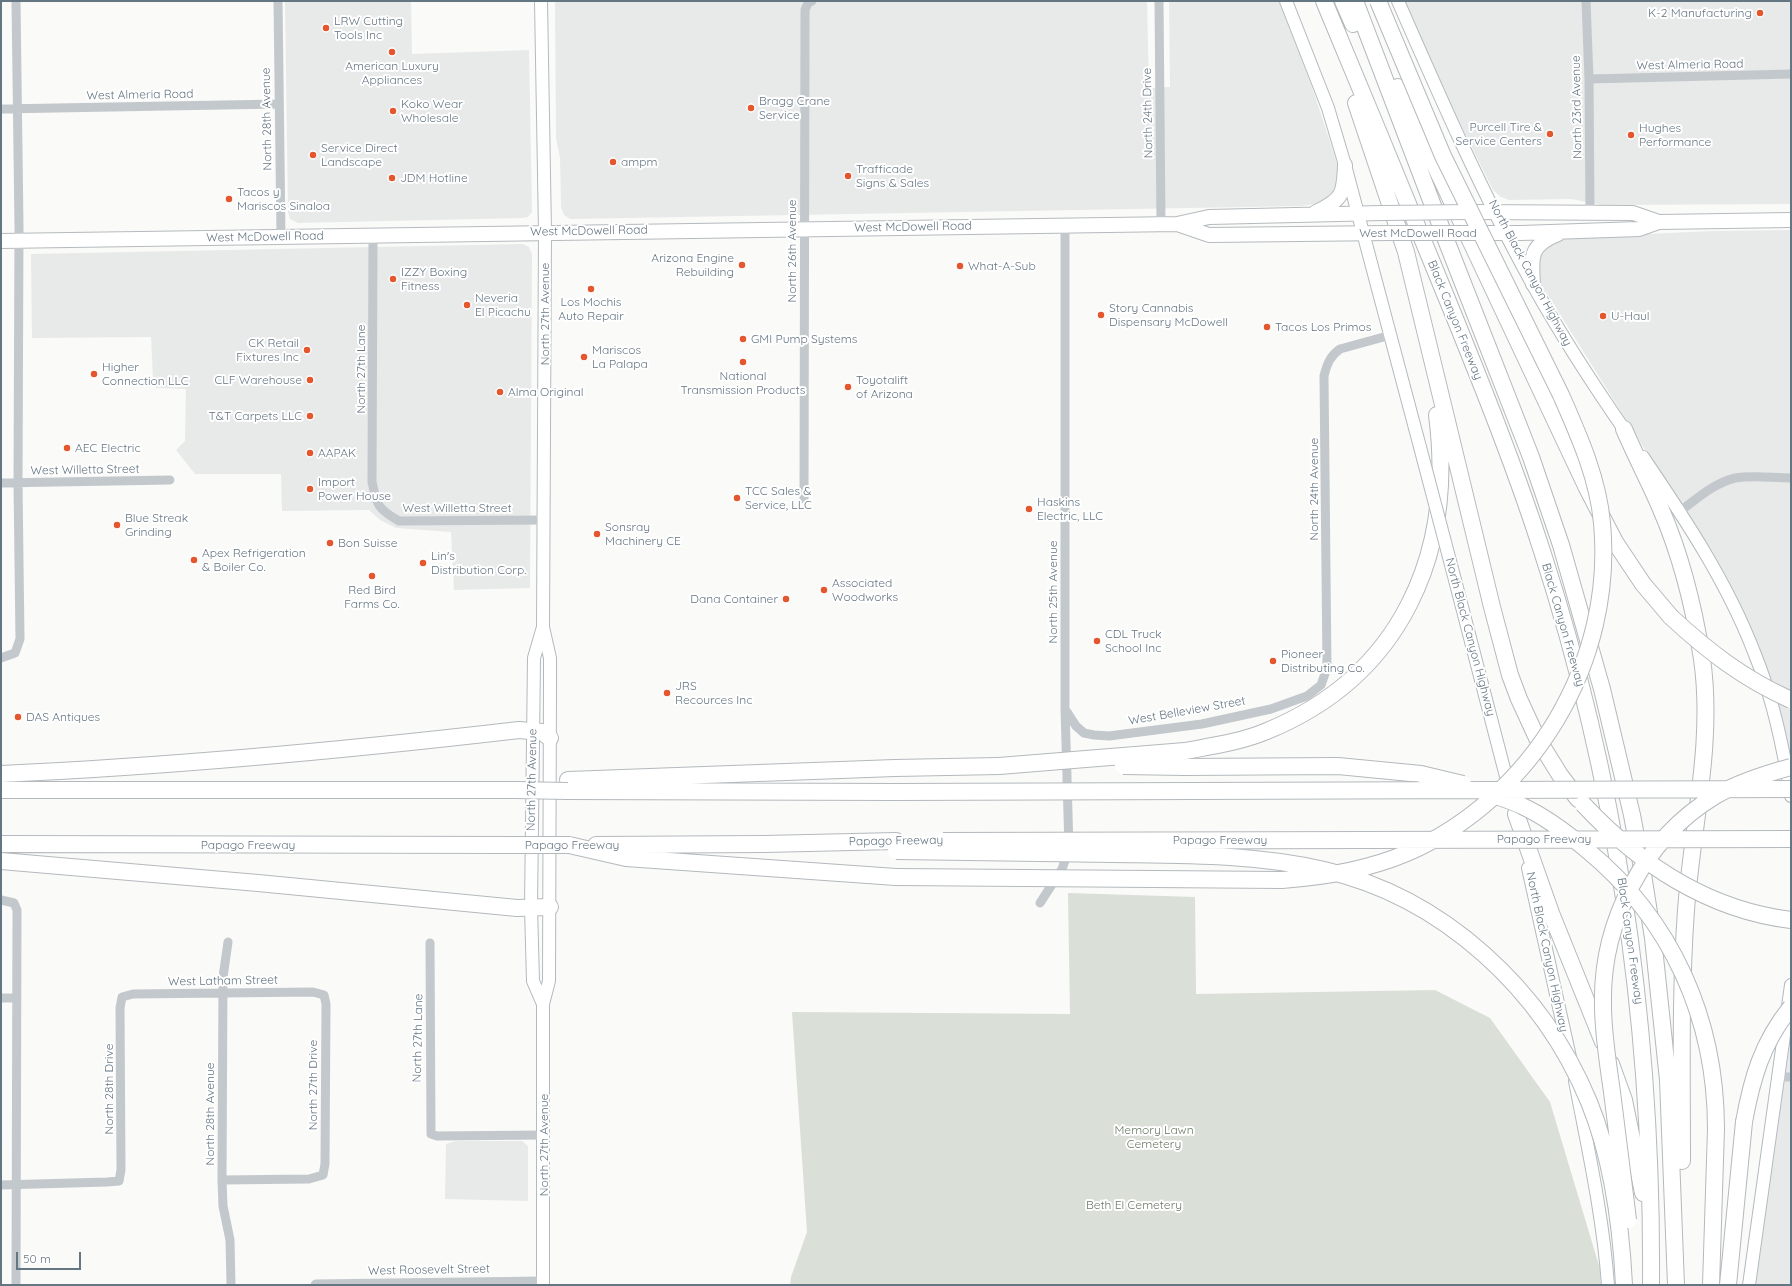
<!DOCTYPE html>
<style>
body{margin:0}
#map{position:relative;width:1792px;height:1286px;overflow:hidden;background:#fafaf8;font-family:Quicksand,sans-serif}
canvas{display:block}
.frame{position:absolute;inset:0;border:2px solid #657683;pointer-events:none}
.scale{position:absolute;left:16px;top:1252px;width:65px;height:18px;box-sizing:border-box;border:2px solid #657683;border-top:0;padding-left:5px;font-size:12px;line-height:14px;white-space:nowrap;color:#657683;-webkit-text-stroke:3px #fff;paint-order:stroke}
</style>
<div id="map">
<canvas width="1792" height="1286"></canvas>
<div class="frame"></div>
<div class="scale">50 m</div>
</div>
<script>
const ctx = document.querySelector('canvas').getContext('2d');
ctx.lineJoin = 'round';
function fillPath(path, color) { ctx.fillStyle = color; ctx.fill(path, 'evenodd'); }
function stroke(path, color, width, dash) { ctx.strokeStyle = color; ctx.lineWidth = width; ctx.lineCap = dash ? 'butt' : 'round'; ctx.setLineDash(dash || []); ctx.stroke(path); }
function write(font, color, halo, rows, align = 'center') {
  ctx.font = font + ' Quicksand,sans-serif'; ctx.lineWidth = 4; ctx.setLineDash([]); ctx.textBaseline = 'middle'; ctx.strokeStyle = halo; ctx.fillStyle = color; for (const [text, x, y, turn = 0] of rows) {
    ctx.save(); ctx.translate(x, y); ctx.rotate((+turn || 0) * Math.PI / 180); ctx.textAlign = isNaN(turn) ? turn : align; if (halo) ctx.strokeText(text, 0, 0); ctx.fillText(text, 0, 0); ctx.restore();
  }
}
const built = new Path2D(`
 M 285,1 L 411,1 L 412,54 L 529,50 L 532,212 L 528,217 L 523,218 L 298,223 L 290,219 L 288,212 Z
 M 555,1 L 1147,1 L 1149,88 L 1170,87 L 1169,1 L 1279,1 L 1311,84 L 1337,163 L 1340,175 L 1338,183 L 1334,192 L 1322,203 L 1301,206 L 570,219 L 564,215 L 561,207 L 560,158 L 556,138 Z
 M 1404,1 L 1791,1 L 1791,204 L 1602,205 L 1571,199 L 1509,200 L 1501,197 L 1493,190 L 1427,56 Z
 M 1791,230 L 1791,762 L 1783,723 L 1769,676 L 1752,631 L 1729,584 L 1541,284 L 1538,276 L 1540,253 L 1545,246 L 1561,238 L 1712,231 Z
 M 523,244 L 529,247 L 532,254 L 530,588 L 454,590 L 451,532 L 396,528 L 380,520 L 369,510 L 282,511 L 281,474 L 195,474 L 176,450 L 185,441 L 186,389 L 156,388 L 153,380 L 151,337 L 32,338 L 31,254 Z
 M 1791,1016 L 1791,1285 L 1754,1285 Z
 M 456,1141 L 522,1141 L 528,1146 L 528,1201 L 445,1199 L 446,1144 Z`);
const green = new Path2D(`
 M 1068,893 L 1195,897 L 1196,994 L 1435,990 L 1490,1018 L 1550,1102 L 1600,1269 L 1601,1285 L 790,1285 L 791,1277 L 807,1232 L 792,1012 L 1070,1014 Z`);
const minor = new Path2D(`
 M 278,1 L 281,236
 M 1159,1 L 1161,224
 M 1586,1 L 1589,79 L 1590,212
 M 1589,79 L 1791,74
 M 1,109 L 279,104
 M 373,235 L 372,482 C 377,506 378,509 399,521 L 544,520
 M 1,483 L 170,480
 M 804,499 L 805,10 L 808,3 L 812,1
 M 1680,511 C 1697,499 1714,483 1735,478 C 1753,475 1773,478 1791,478
 M 1,658 L 15,653 L 20,639 L 18,483 L 19,227 L 16,1
 M 1067,712 L 1076,726 L 1084,733 L 1094,735 L 1109,736 L 1202,724 L 1271,709 L 1307,696 L 1321,685 L 1327,668 L 1324,376 C 1327,364 1330,356 1340,349 L 1391,335
 M 1,900 L 14,903 L 17,910 L 16,1285
 M 1040,903 L 1062,869 L 1069,849 L 1065,708 L 1065,225
 M 228,942 L 223,977 L 222,1180 L 223,1206 L 230,1240 L 231,1285
 M 430,943 L 431,1134 L 437,1136 L 544,1135
 M 1,998 L 17,998
 M 1779,1077 L 1791,1077
 M 1,1185 L 107,1182 L 119,1181 L 121,1170 L 120,1008 L 122,997 L 133,994 L 313,992 L 324,995 L 326,1004 L 325,1164 L 323,1175 L 309,1179 L 222,1180`);
const tertiary = new Path2D(`
 M 316,1285 L 543,1282`);
const secondary = new Path2D(`
 M 541,1 L 545,232 L 543,627 L 550,658 L 550,686 L 549,981 L 543,1004 L 543,1285
 M 1286,1 L 1328,108 L 1345,165 L 1420,447
 M 1398,1 C 1440,97 1482,193 1533,285 C 1562,337 1594,386 1628,435
 M 1643,457 C 1685,519 1727,582 1754,652 C 1773,698 1783,747 1791,796
 M 1455,580 L 1509,788
 M 1528,868 L 1570,1057
 M 543,1004 L 533,981 L 531,907 L 534,658 L 543,627
 M 1575,1081 C 1588,1149 1603,1216 1608,1285
 M 1749,1285 L 1791,985`);
const primary = new Path2D(`
 M 1316,212 C 1343,200 1344,193 1345,165
 M 1471,212 L 1633,213 L 1659,222
 M 1177,224 L 1209,235 L 1389,233
 M 1481,233 L 1521,233 L 1639,229 L 1659,222 L 1791,220
 M 1,241 L 1177,224 L 1209,217 L 1382,213
 M 1533,284 C 1531,256 1530,245 1558,234`);
const motorway = new Path2D(`
 M 1324,1 C 1367,104 1410,208 1452,311 C 1484,390 1516,470 1542,551 C 1619,788 1653,1036 1651,1285
 M 1343,1 L 1353,24
 M 1355,1 L 1448,245 L 1531,457 L 1561,545 L 1602,689 L 1632,815 L 1642,868 L 1653,938 L 1668,1080 L 1676,1285
 M 1398,87 L 1586,486 L 1615,542 L 1643,584 L 1671,617
 M 1356,103 L 1406,252 L 1492,607 L 1510,675 L 1519,699 L 1537,738 L 1560,775 L 1578,799
 M 1624,429 C 1635,455 1649,481 1660,507 C 1681,555 1694,607 1702,659 C 1714,742 1692,827 1686,910 C 1680,993 1682,1077 1682,1161
 M 1185,751 C 1212,746 1241,742 1267,731 C 1401,676 1455,554 1437,415
 M 1185,767 L 1338,766 L 1421,774
 M 1,774 C 174,766 347,750 519,730 L 542,732 L 550,738
 M 568,780 L 895,768 L 999,766
 M 1,790 L 515,790
 M 568,791 L 895,792
 M 1516,814 L 1551,913 L 1603,1042
 M 1,844 L 513,845
 M 569,845 L 626,858 L 896,877
 M 596,845 L 764,844 L 896,841
 M 1,861 L 258,883 L 517,908 L 550,907
 M 1611,1064 L 1624,1100 L 1643,1193
 M 1711,1285 L 1716,1129
 M 1728,1285 L 1744,1122`);
const secondaryBridge = new Path2D(`
 M 1420,447 L 1455,580`);
const primaryBridge = new Path2D(`
 M 1382,213 L 1471,212
 M 1389,233 L 1481,233`);
const motorwayBridge = new Path2D(`
 M 1671,617 C 1709,652 1744,679 1791,700
 M 999,766 L 1185,751
 M 1123,766 L 1185,767
 M 1421,774 L 1463,784
 M 515,790 L 568,791
 M 895,792 L 1791,789
 M 1491,794 C 1501,798 1512,801 1522,806 C 1546,817 1567,833 1587,850 C 1672,920 1716,1019 1716,1129
 M 1583,804 C 1638,863 1708,910 1791,920
 M 943,841 L 1791,839
 M 513,845 L 569,845
 M 896,851 C 968,852 1040,853 1113,854 C 1183,855 1255,854 1324,870 C 1443,897 1543,990 1589,1102 C 1612,1158 1621,1224 1624,1285
 M 896,877 L 1282,880 C 1325,877 1367,870 1407,853 C 1534,797 1615,661 1602,523 C 1598,478 1579,436 1561,395 L 1443,156 L 1378,1
 M 1744,1122 C 1752,1078 1762,1043 1791,1007
 M 1628,1220 C 1623,1177 1617,1134 1612,1092 C 1608,1063 1603,1034 1603,1005 C 1601,922 1644,839 1715,796 C 1739,782 1765,774 1791,767`);
const markers = [
 [1760,13,4,"#e4572e"],
 [326,28,4,"#e4572e"],
 [392,52,4,"#e4572e"],
 [751,108,4,"#e4572e"],
 [393,111,4,"#e4572e"],
 [1550,134,4,"#e4572e"],
 [1631,135,4,"#e4572e"],
 [313,155,4,"#e4572e"],
 [613,162,4,"#e4572e"],
 [848,176,4,"#e4572e"],
 [392,178,4,"#e4572e"],
 [229,199,4,"#e4572e"],
 [742,265,4,"#e4572e"],
 [960,266,4,"#e4572e"],
 [393,279,4,"#e4572e"],
 [591,289,4,"#e4572e"],
 [467,305,4,"#e4572e"],
 [1101,315,4,"#e4572e"],
 [1603,316,4,"#e4572e"],
 [1267,327,4,"#e4572e"],
 [743,339,4,"#e4572e"],
 [307,350,4,"#e4572e"],
 [584,357,4,"#e4572e"],
 [743,362,4,"#e4572e"],
 [94,374,4,"#e4572e"],
 [310,380,4,"#e4572e"],
 [848,387,4,"#e4572e"],
 [500,392,4,"#e4572e"],
 [310,416,4,"#e4572e"],
 [67,448,4,"#e4572e"],
 [310,453,4,"#e4572e"],
 [310,489,4,"#e4572e"],
 [737,498,4,"#e4572e"],
 [1029,509,4,"#e4572e"],
 [117,525,4,"#e4572e"],
 [597,534,4,"#e4572e"],
 [330,543,4,"#e4572e"],
 [194,560,4,"#e4572e"],
 [423,563,4,"#e4572e"],
 [372,576,4,"#e4572e"],
 [824,590,4,"#e4572e"],
 [786,599,4,"#e4572e"],
 [1097,641,4,"#e4572e"],
 [1273,661,4,"#e4572e"],
 [667,693,4,"#e4572e"],
 [18,717,4,"#e4572e"]
];
const poiNames = [
 ["K-2 Manufacturing",1752,13,"right"],
 ["LRW Cutting",334,21],
 ["Tools Inc",334,35],
 ["American Luxury",392,66,"center"],
 ["Appliances",392,80,"center"],
 ["Bragg Crane",759,101],
 ["Service",759,115],
 ["Koko Wear",401,104],
 ["Wholesale",401,118],
 ["Purcell Tire &",1542,127,"right"],
 ["Service Centers",1542,141,"right"],
 ["Hughes",1639,128],
 ["Performance",1639,142],
 ["Service Direct",321,148],
 ["Landscape",321,162],
 ["ampm",621,162],
 ["Trafficade",856,169],
 ["Signs & Sales",856,183],
 ["JDM Hotline",400,178],
 ["Tacos y",237,192],
 ["Mariscos Sinaloa",237,206],
 ["Arizona Engine",734,258,"right"],
 ["Rebuilding",734,272,"right"],
 ["What-A-Sub",968,266],
 ["IZZY Boxing",401,272],
 ["Fitness",401,286],
 ["Neveria",475,298],
 ["El Picachu",475,312],
 ["Los Mochis",591,302,"center"],
 ["Auto Repair",591,316,"center"],
 ["Story Cannabis",1109,308],
 ["Dispensary McDowell",1109,322],
 ["U-Haul",1611,316],
 ["Tacos Los Primos",1275,327],
 ["GMI Pump Systems",751,339],
 ["CK Retail",299,343,"right"],
 ["Fixtures Inc",299,357,"right"],
 ["Mariscos",592,350],
 ["La Palapa",592,364],
 ["Higher",102,367],
 ["Connection LLC",102,381],
 ["National",743,376,"center"],
 ["Transmission Products",743,390,"center"],
 ["CLF Warehouse",302,380,"right"],
 ["Toyotalift",856,380],
 ["of Arizona",856,394],
 ["Alma Original",508,392],
 ["T&T Carpets LLC",302,416,"right"],
 ["AEC Electric",75,448],
 ["AAPAK",318,453],
 ["Import",318,482],
 ["Power House",318,496],
 ["TCC Sales &",745,491],
 ["Service, LLC",745,505],
 ["Haskins",1037,502],
 ["Electric, LLC",1037,516],
 ["Blue Streak",125,518],
 ["Grinding",125,532],
 ["Sonsray",605,527],
 ["Machinery CE",605,541],
 ["Bon Suisse",338,543],
 ["Apex Refrigeration",202,553],
 ["& Boiler Co.",202,567],
 ["Lin's",431,556],
 ["Distribution Corp.",431,570],
 ["Associated",832,583],
 ["Woodworks",832,597],
 ["Red Bird",372,590,"center"],
 ["Farms Co.",372,604,"center"],
 ["Dana Container",778,599,"right"],
 ["CDL Truck",1105,634],
 ["School Inc",1105,648],
 ["Pioneer",1281,654],
 ["Distributing Co.",1281,668],
 ["JRS",675,686],
 ["Recources Inc",675,700],
 ["DAS Antiques",26,717]
];
const streetNames = [
 ["West Almeria Road",1690,65,-1],
 ["West Almeria Road",140,95,-1],
 ["North 23rd Avenue",1577,107,-91],
 ["North 24th Drive",1148,113,-91],
 ["North 28th Avenue",267,119,-91],
 ["West McDowell Road",913,227,-1],
 ["West McDowell Road",589,231,-1],
 ["West McDowell Road",1418,233],
 ["West McDowell Road",265,237,-1],
 ["North 26th Avenue",792,251,-90],
 ["North Black Canyon Highway",1530,273,62],
 ["North 27th Avenue",545,314,-90],
 ["Black Canyon Freeway",1455,320,68],
 ["North 27th Lane",361,369,-90],
 ["West Willetta Street",85,470,-1],
 ["North 24th Avenue",1314,489,-90],
 ["West Willetta Street",457,508],
 ["North 25th Avenue",1053,592,-90],
 ["Black Canyon Freeway",1563,625,74],
 ["North Black Canyon Highway",1470,637,75],
 ["West Belleview Street",1187,711,-10],
 ["North 27th Avenue",532,780,-89],
 ["Papago Freeway",1544,839],
 ["Papago Freeway",1220,840],
 ["Papago Freeway",896,841,-1],
 ["Papago Freeway",248,845],
 ["Papago Freeway",572,845],
 ["Black Canyon Freeway",1630,941,82],
 ["North Black Canyon Highway",1547,952,78],
 ["West Latham Street",223,981,-1],
 ["North 27th Lane",418,1038,-89],
 ["North 27th Drive",313,1085,-90],
 ["North 28th Drive",109,1089,-90],
 ["North 28th Avenue",210,1114,-90],
 ["North 27th Avenue",544,1145,-90],
 ["West Roosevelt Street",429,1270,-1]
];
const parkNames = [
 ["Memory Lawn",1154,1130],
 ["Cemetery",1154,1144],
 ["Beth El Cemetery",1134,1205]
];
fillPath(built, '#e8e9e9');
fillPath(green, '#dadfd7');
stroke(secondary, '#b3babf', 14);
stroke(primary, '#b5babe', 16);
stroke(motorway, '#b4b9bd', 18);
stroke(minor, '#c3c8cc', 9);
stroke(tertiary, '#c3c8cc', 11);
stroke(secondary, '#fff', 12);
stroke(primary, '#fff', 14);
stroke(motorway, '#fff', 16);
stroke(secondaryBridge, '#b3babf', 14, []);
stroke(primaryBridge, '#b5babe', 16, []);
stroke(motorwayBridge, '#b4b9bd', 18, []);
stroke(secondaryBridge, '#fff', 12);
stroke(primaryBridge, '#fff', 14);
stroke(motorwayBridge, '#fff', 16);
for (const [x, y, r, color] of markers) { const dot = new Path2D(); dot.arc(x, y, r, 0, 2 * Math.PI); ctx.fillStyle = color; ctx.fill(dot); stroke(dot, '#fff', 1.5); }
write('12px', '#657683', '#fff', poiNames, 'left');
write('12px', '#657683', '#fff', streetNames);
write('12px', '#687a64', '#fff', parkNames);
</script>
